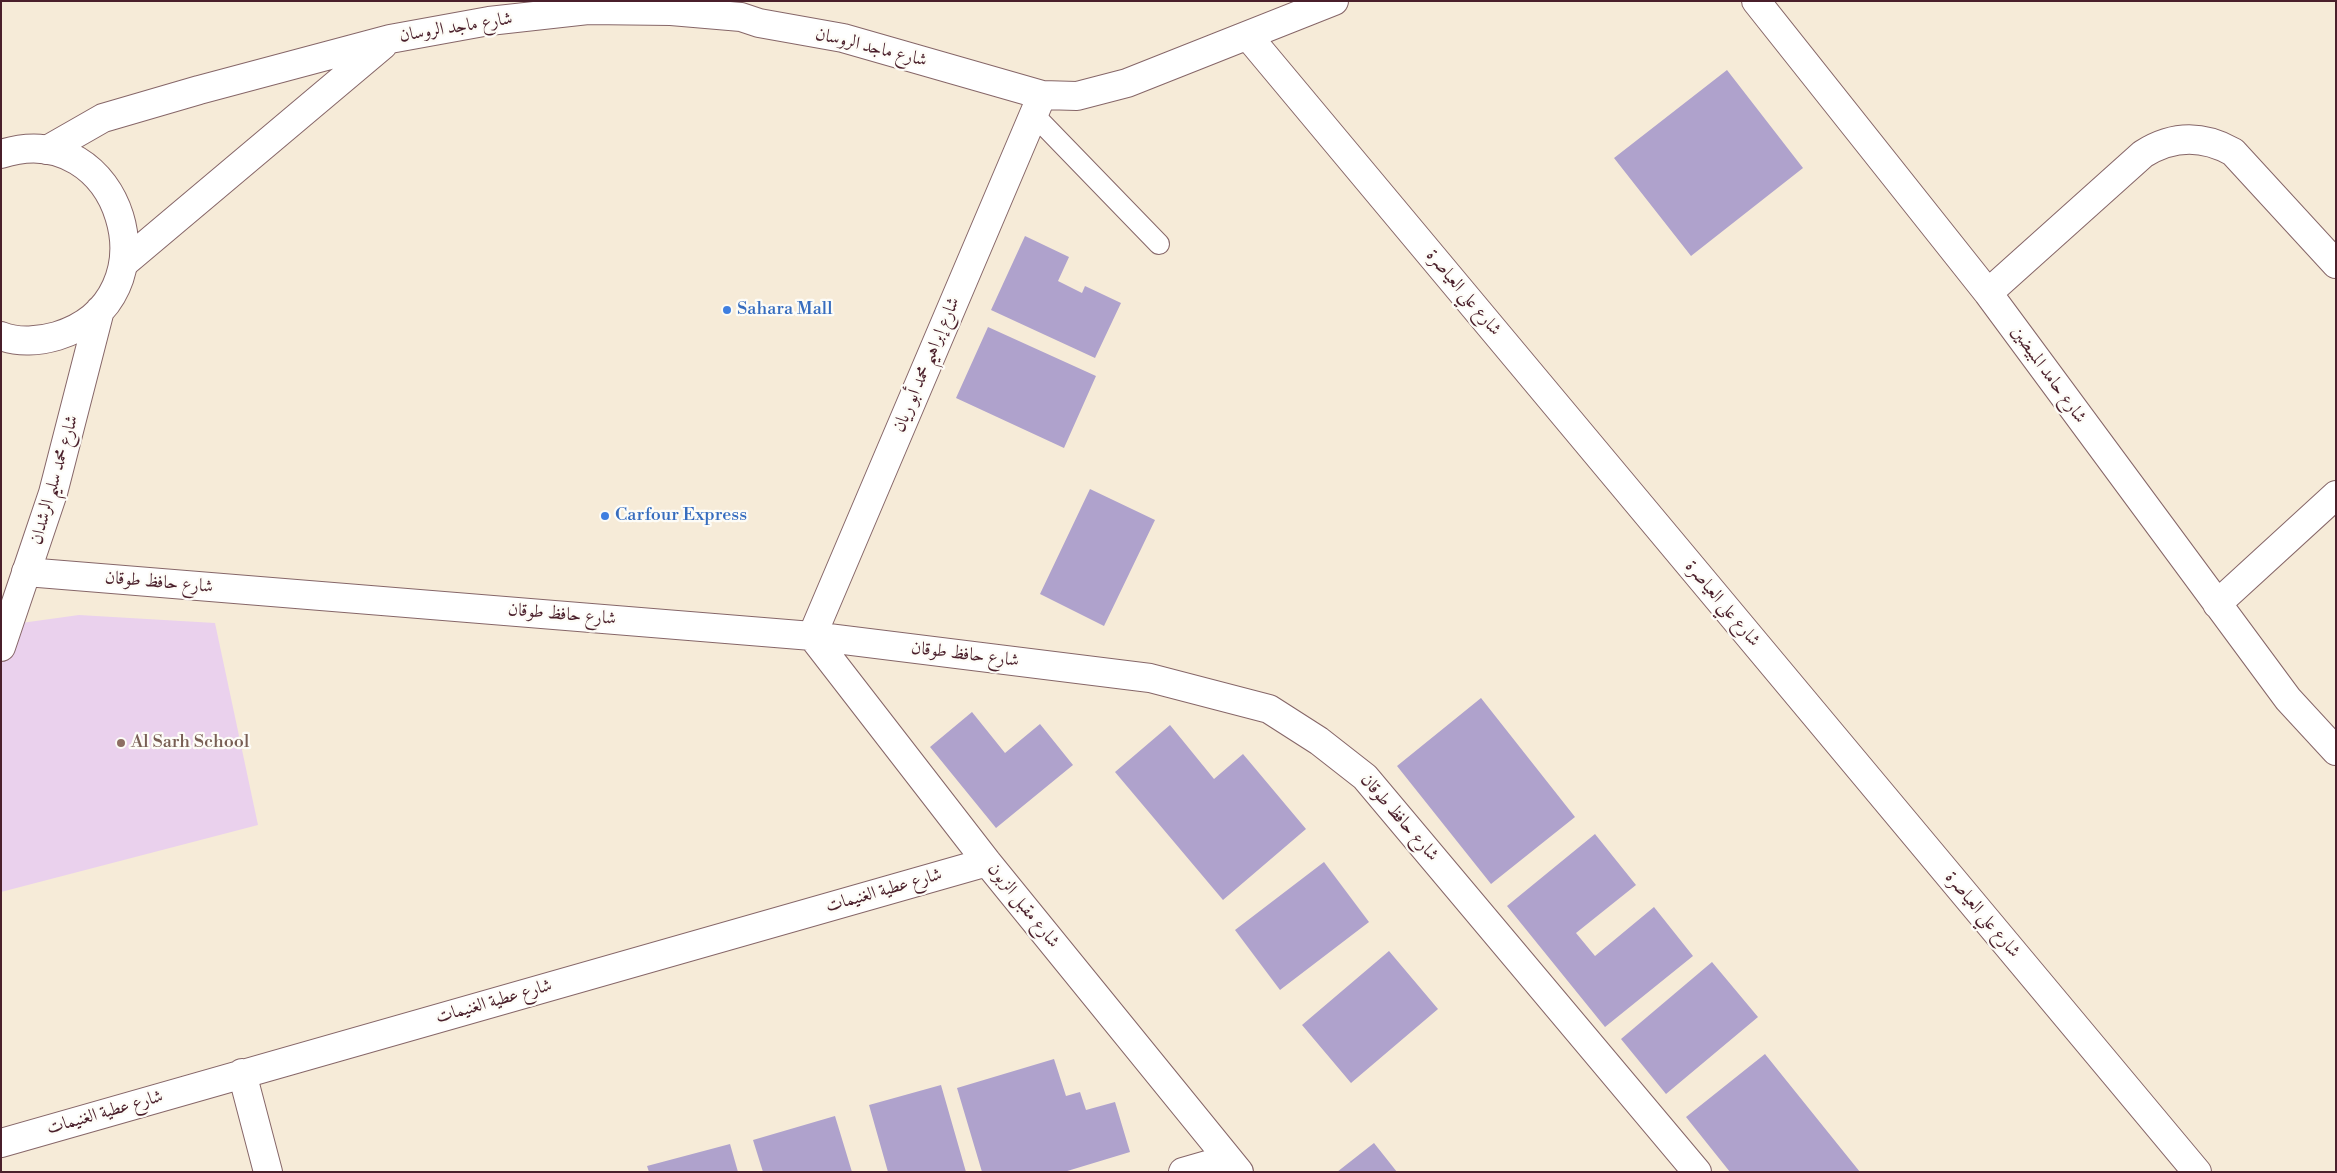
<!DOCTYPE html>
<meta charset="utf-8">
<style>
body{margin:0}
#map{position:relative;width:2337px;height:1173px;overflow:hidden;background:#f6ebd8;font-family:"Libre Bodoni",serif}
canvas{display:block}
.frame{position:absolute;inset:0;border:2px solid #4a1f2b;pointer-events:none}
</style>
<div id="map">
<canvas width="2337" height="1173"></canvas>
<div class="frame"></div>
</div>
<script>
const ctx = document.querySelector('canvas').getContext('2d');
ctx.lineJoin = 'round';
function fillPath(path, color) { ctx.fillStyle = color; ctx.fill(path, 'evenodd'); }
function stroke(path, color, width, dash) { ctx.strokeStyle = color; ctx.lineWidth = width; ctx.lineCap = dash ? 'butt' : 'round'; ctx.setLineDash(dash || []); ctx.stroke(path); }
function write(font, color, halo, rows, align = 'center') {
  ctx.font = font + ' "Libre Bodoni",Amiri,serif'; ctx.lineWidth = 4.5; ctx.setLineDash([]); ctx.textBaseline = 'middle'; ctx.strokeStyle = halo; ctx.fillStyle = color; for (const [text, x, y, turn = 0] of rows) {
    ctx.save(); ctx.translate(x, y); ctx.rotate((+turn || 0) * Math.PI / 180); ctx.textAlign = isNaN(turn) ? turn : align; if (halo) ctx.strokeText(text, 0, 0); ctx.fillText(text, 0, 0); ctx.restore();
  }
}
const built = new Path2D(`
 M 79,615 L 215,623 L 258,825 L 1,892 L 1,661 L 14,624 Z`);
const building = new Path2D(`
 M 1727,70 L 1803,168 L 1691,256 L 1614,158 Z
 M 1025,236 L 1069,257 L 1058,281 L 1082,293 L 1085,286 L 1121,303 L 1095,358 L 991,310 Z
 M 988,327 L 1096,376 L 1064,448 L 956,398 Z
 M 1090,489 L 1155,520 L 1104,626 L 1040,594 Z
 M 1481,698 L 1575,817 L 1491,884 L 1397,766 Z
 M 972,712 L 1005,753 L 1040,724 L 1073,765 L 996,828 L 930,747 Z
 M 1170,725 L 1214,779 L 1243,754 L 1306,829 L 1223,900 L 1115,772 Z
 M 1595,834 L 1636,885 L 1576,933 L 1595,956 L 1654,907 L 1693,956 L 1605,1027 L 1507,906 Z
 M 1324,862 L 1369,922 L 1280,990 L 1235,930 Z
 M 1389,951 L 1438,1009 L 1351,1083 L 1302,1025 Z
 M 1712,962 L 1758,1017 L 1666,1094 L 1621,1039 Z
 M 1765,1054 L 1860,1172 L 1730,1172 L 1686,1117 Z
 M 1054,1059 L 1066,1096 L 1080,1092 L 1086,1110 L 1115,1102 L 1130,1152 L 1064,1172 L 982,1172 L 957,1088 Z
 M 941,1085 L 966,1172 L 888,1172 L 869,1105 Z
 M 835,1116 L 852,1172 L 763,1172 L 753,1140 Z
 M 1374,1143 L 1397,1172 L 1337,1172 Z
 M 730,1144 L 738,1172 L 649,1172 L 647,1166 Z`);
const lane = new Path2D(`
 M 1034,115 L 1159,244`);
const street = new Path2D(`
 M 1756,1 L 1988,293 L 2288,699 L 2336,751
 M 1248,36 L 2197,1172
 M 47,150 L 103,118 L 199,90 L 390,39 L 489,21 L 588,10 L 671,11 L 741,17 L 759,23 L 843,38 L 1042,95 L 1077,96 L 1127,83 L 1334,1
 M 124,263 L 383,45
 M 1988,293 L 2143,154 C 2173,135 2203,135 2233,152 L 2336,264
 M 26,572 L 812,636 L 1150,678 L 1269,709 L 1319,741 L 1365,777 L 1697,1172
 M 2217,604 L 2336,495
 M 812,636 L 987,862 L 1239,1172
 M 812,636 L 1042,95
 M 242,1073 L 268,1172
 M 1,1143 L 987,862
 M 1183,1172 L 1228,1159`);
const secondary = new Path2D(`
 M 1,154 C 121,115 178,299 57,336 C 40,341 18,343 1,336
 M 1,647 L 53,493 L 100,310`);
const markers = [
 [727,310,5,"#3f7fe0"],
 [605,516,5,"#3f7fe0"],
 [121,743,5,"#8d6e63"]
];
const streetNames = [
 ["شارع ماجد الروسان",456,28,-9],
 ["شارع ماجد الروسان",871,48,14],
 ["شارع علي العياصرة",1463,293,50],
 ["شارع إبراهيم محمد أبو ريان",927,365,-67],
 ["شارع حامد المبيضين",2048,375,54],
 ["شارع محمد سليم الرشدان",55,480,-74],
 ["شارع حافظ طوقان",159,583,5],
 ["شارع علي العياصرة",1722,604,50],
 ["شارع حافظ طوقان",562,615,5],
 ["شارع حافظ طوقان",965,655,7],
 ["شارع حافظ طوقان",1399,818,49],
 ["شارع عطية الغنيمات",884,891,-16],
 ["شارع مقبل الزبون",1023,906,51],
 ["شارع علي العياصرة",1982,915,50],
 ["شارع عطية الغنيمات",494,1002,-16],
 ["شارع عطية الغنيمات",105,1113,-16]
];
const shopNames = [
 ["Sahara Mall",737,310],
 ["Carfour Express",615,516]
];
const educationNames = [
 ["Al Sarh School",131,743]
];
fillPath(built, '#ead1ed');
fillPath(building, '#afa2cc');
stroke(lane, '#866668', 22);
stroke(street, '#866668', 30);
stroke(secondary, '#866668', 30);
stroke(lane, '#fff', 20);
stroke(street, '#fff', 28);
stroke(secondary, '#fff', 28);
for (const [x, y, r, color] of markers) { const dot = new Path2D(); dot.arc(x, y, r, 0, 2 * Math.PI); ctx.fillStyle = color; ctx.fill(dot); stroke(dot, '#fdfcf7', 2); }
write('18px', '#4a1f2b', '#fdfcf7', streetNames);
write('18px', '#366cbe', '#fdfcf7', shopNames, 'left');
write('18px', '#785e54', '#fdfcf7', educationNames, 'left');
</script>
